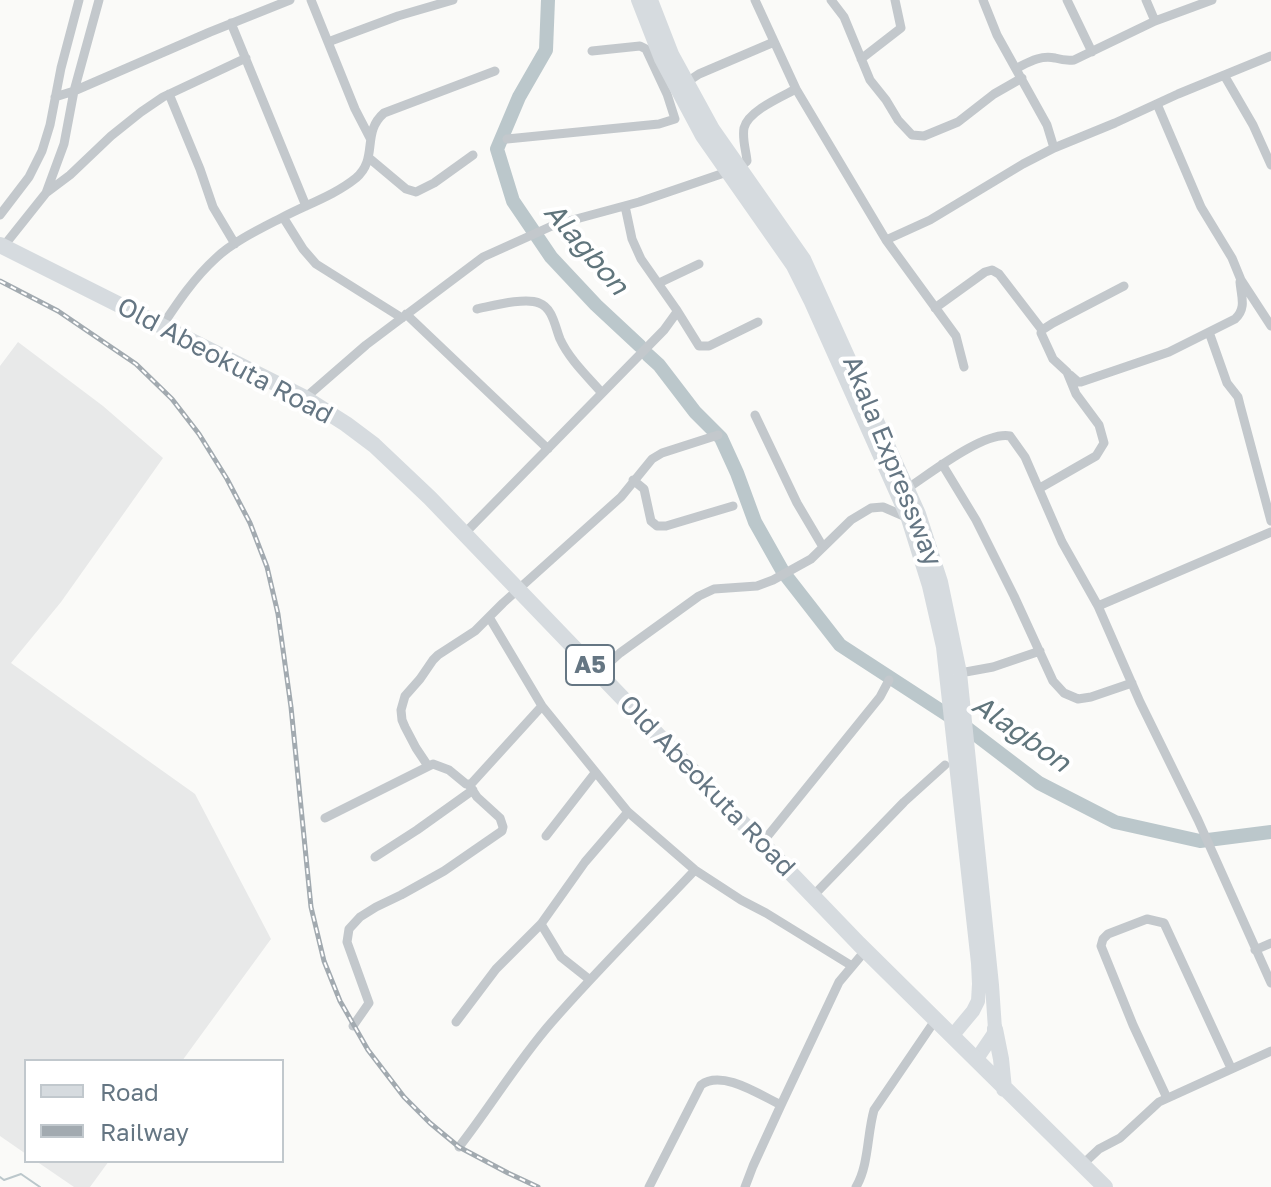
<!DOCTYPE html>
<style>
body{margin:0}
#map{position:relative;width:1271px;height:1187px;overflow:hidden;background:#fafaf8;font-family:"Golos Text",sans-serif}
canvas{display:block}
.legend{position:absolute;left:24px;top:1059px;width:260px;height:104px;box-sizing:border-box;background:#fff;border:2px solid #c1c8cd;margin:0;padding:10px 14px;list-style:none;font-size:24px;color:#657683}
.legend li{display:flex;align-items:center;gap:16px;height:40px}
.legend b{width:40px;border:2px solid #c1c8cd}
</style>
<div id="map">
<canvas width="1271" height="1187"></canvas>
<ul class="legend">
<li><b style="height:10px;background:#d6dbdf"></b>Road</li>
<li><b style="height:10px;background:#a2aab0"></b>Railway</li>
</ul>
</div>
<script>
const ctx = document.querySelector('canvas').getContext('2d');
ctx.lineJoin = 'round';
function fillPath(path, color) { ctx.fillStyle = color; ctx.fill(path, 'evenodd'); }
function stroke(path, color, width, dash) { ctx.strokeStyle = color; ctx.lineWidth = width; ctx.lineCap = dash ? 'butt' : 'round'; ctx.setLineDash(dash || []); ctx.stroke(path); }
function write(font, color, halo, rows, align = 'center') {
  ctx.font = font + ' "Golos Text",sans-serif'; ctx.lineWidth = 8; ctx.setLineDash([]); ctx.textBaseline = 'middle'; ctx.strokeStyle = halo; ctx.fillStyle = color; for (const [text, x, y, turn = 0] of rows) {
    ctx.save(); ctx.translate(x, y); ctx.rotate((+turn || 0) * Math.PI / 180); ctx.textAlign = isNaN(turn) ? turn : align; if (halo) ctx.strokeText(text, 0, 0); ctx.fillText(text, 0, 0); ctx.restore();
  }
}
const built = new Path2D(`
 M 18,342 L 103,406 L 163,458 L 61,602 L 11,663 L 195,794 L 271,939 L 182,1061 L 26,1061 L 26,1154 L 0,1136 L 0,366 Z
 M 36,1161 L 109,1161 L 90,1187 L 74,1187 Z`);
const stream = new Path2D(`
 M 0,1177 L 4,1180 L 21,1174 L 40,1187`);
const river = new Path2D(`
 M 548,0 L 546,50 L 519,97 L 497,149 L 513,201 L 551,257 L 596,305 L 640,346
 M 648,355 L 659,365 L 695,412 L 721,438 L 737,473 L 755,522 L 782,570
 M 787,577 L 840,645 L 963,725 L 1039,783 L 1115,822 L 1200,841 L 1271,832`);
const minor = new Path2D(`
 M 311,0 L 355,109 L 370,138
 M 755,0 L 796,89 L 886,240 L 956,336 L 964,367
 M 831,0 L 844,17 L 870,80 L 886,100 L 898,120 L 912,135 L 924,136 L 958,122 L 994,94 L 1022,78
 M 983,0 L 997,35 L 1047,125 L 1054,148
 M 1067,0 L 1092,52
 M 1146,0 L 1155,21
 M 231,23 L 306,206
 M 328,42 L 398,16 L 453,0
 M 861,59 L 901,28 L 895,0
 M 1017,68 C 1029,62 1040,55 1055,58 C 1062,60 1066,61 1074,60 L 1155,21 L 1212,0
 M 1224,75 L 1253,125 L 1271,165
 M 687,82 L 699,74 L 774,42
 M 169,94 L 200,169 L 213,207 L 235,244
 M 55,97 L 74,91 L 210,32 L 290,0
 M 1157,104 L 1201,207 L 1232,258 L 1241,280 L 1271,326
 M 507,139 L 659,124 L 675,119 L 667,94 L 646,49 L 640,46 L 592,51
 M 369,158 L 406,189 L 416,192 L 434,183 L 473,155
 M 740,167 L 747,161 C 746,150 742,139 744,128 C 748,111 781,97 796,89
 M 46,193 L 64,144 L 74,91 L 99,0
 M 625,206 L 632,239 L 641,259 L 676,309 L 699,346 L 709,346 L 758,322
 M 0,215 L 29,177 L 42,151 L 50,125 L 61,68 L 79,0
 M 283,217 L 303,249 L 316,264 L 402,318
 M 886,240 L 930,220 L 1023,164 L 1054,148 L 1115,123 L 1178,94 L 1271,56
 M 3,247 L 46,193 L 70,175 L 111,136 L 141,112 L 163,97 L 246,58
 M 659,283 L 699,264
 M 935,308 L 985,272 L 992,270 L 999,274 L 1042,330
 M 477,309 C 492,306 525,297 539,303 C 553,308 555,327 560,339 C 569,359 588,377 602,393
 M 406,314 L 548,449
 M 162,326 C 178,302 194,278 216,258 C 234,241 262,228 285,216 C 308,204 335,195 356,178 C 379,158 361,133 384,113 L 495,71
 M 1209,332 L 1227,383 L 1238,397 L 1240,405 L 1271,521
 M 1070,375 L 1078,382 L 1081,382 L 1169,352 L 1235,319 C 1247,308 1241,296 1240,282
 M 305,398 L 366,345 L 483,257 L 554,225 L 639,202 L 727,172
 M 755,415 L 797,503 L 823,547
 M 942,464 L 976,520 L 1014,596 L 1053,681 L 1064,693 L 1078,699 L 1091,697 L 1132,683
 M 633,480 L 644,489 L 651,521 L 657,526 L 666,526 L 733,506
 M 908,488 C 931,473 984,431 1010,436 L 1025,457 L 1062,542 L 1098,606 L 1140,702 L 1198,820 L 1271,983
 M 1040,488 L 1096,456 L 1104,443 L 1099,425 L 1076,394 L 1067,372 L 1053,359 L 1041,333 L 1042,330 L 1053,323 L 1124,286
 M 464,534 L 664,330 L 677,312
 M 1098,606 L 1271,532
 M 489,617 L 542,706 L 628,812 L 695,870 L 741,900 L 766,913 L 852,966
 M 598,673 L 620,653 L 699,596 L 714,589 L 757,586 L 773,580 L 811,559 L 851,520 L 871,508 L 883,507 L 906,517
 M 960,673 L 993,667 L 1040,651
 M 428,766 L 416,748 L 405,727 L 402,720 L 401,710 L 405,696 L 420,679 L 433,660 L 438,655 L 475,631 L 503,603 L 621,497 L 652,459 L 662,453 L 718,435
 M 325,818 L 433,764 L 449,770 L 466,784 L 471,784 L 542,706
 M 546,836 L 595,773
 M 762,843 L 880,697 L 889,680
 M 375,857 L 417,830 L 473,790
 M 813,896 L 904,802 L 945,765
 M 541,924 L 561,957 L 590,980
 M 1255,950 L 1271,943
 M 456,1022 L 496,969 L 541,924 L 585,862 L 628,812
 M 353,1026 L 369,1003 L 347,942 L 349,929 L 360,917 L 376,907 L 401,895 L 444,871 L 502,831 L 503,827 L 500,818 L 477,797 L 469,785
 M 1167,1098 L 1133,1025 L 1101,946 L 1103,939 L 1108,934 L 1147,919 L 1164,923 L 1231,1068
 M 459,1147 C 491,1106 517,1062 551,1023 C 597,970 647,921 695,870
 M 1083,1164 L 1099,1149 L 1120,1138 L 1159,1102 L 1271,1051
 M 649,1187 L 701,1085 C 722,1069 760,1095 781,1105
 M 745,1187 L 753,1166 L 781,1105 L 839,982 L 865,951
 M 856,1187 C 869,1165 867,1134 874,1110 L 936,1019`);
const primary = new Path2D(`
 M 638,0 L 661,59 L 702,136 L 793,266 L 810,300 L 908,519 L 929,586 L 943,647 L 978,963 L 979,984 L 978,1001 L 973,1011 L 953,1035
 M 651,0 L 672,54 L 713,129 L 804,259 L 919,514 L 941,582 L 960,673 L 992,985 L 995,1029 L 993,1035 L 976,1060`);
const trunk = new Path2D(`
 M 0,245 L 305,398 L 346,424 L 374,445 L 430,498 L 859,944 L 1105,1187
 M 995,1029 L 1001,1059 L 1004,1089`);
const rail = new Path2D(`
 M 0,281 L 58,311 L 136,364 L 172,399 L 199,434 L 227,479 L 250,523 L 267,567 L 278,614 L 291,707 L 311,907 L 324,961 L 340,1001 L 368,1050 L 404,1097 L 430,1123 L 459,1147 L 508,1173 L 538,1187`);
const shields = [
 [590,665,48]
];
const shieldNames = [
 ["A5",590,665]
];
const streetNames = [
 ["Old Abeokuta Road",225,361,28],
 ["Akala Expressway",892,461,68],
 ["Old Abeokuta Road",707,786,46]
];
const waterNames = [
 ["Alagbon",586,249,49],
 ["Alagbon",1021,734,35]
];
fillPath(built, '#e8e9e9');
stroke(stream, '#bbc7cb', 2);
stroke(river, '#bbc7cb', 14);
stroke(minor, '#c3c8cc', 9);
stroke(primary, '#d6dbdf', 14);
stroke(trunk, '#d6dbdf', 16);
stroke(rail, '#a2aab0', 5);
stroke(rail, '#fff', 2, [6]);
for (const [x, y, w] of shields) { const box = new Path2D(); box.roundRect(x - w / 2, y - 20, w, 40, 6); ctx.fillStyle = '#fff'; ctx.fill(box); stroke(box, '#657683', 2); }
write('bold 24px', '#657683', null, shieldNames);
write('26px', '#657683', '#fff', streetNames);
write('italic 28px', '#60757c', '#fff', waterNames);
</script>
